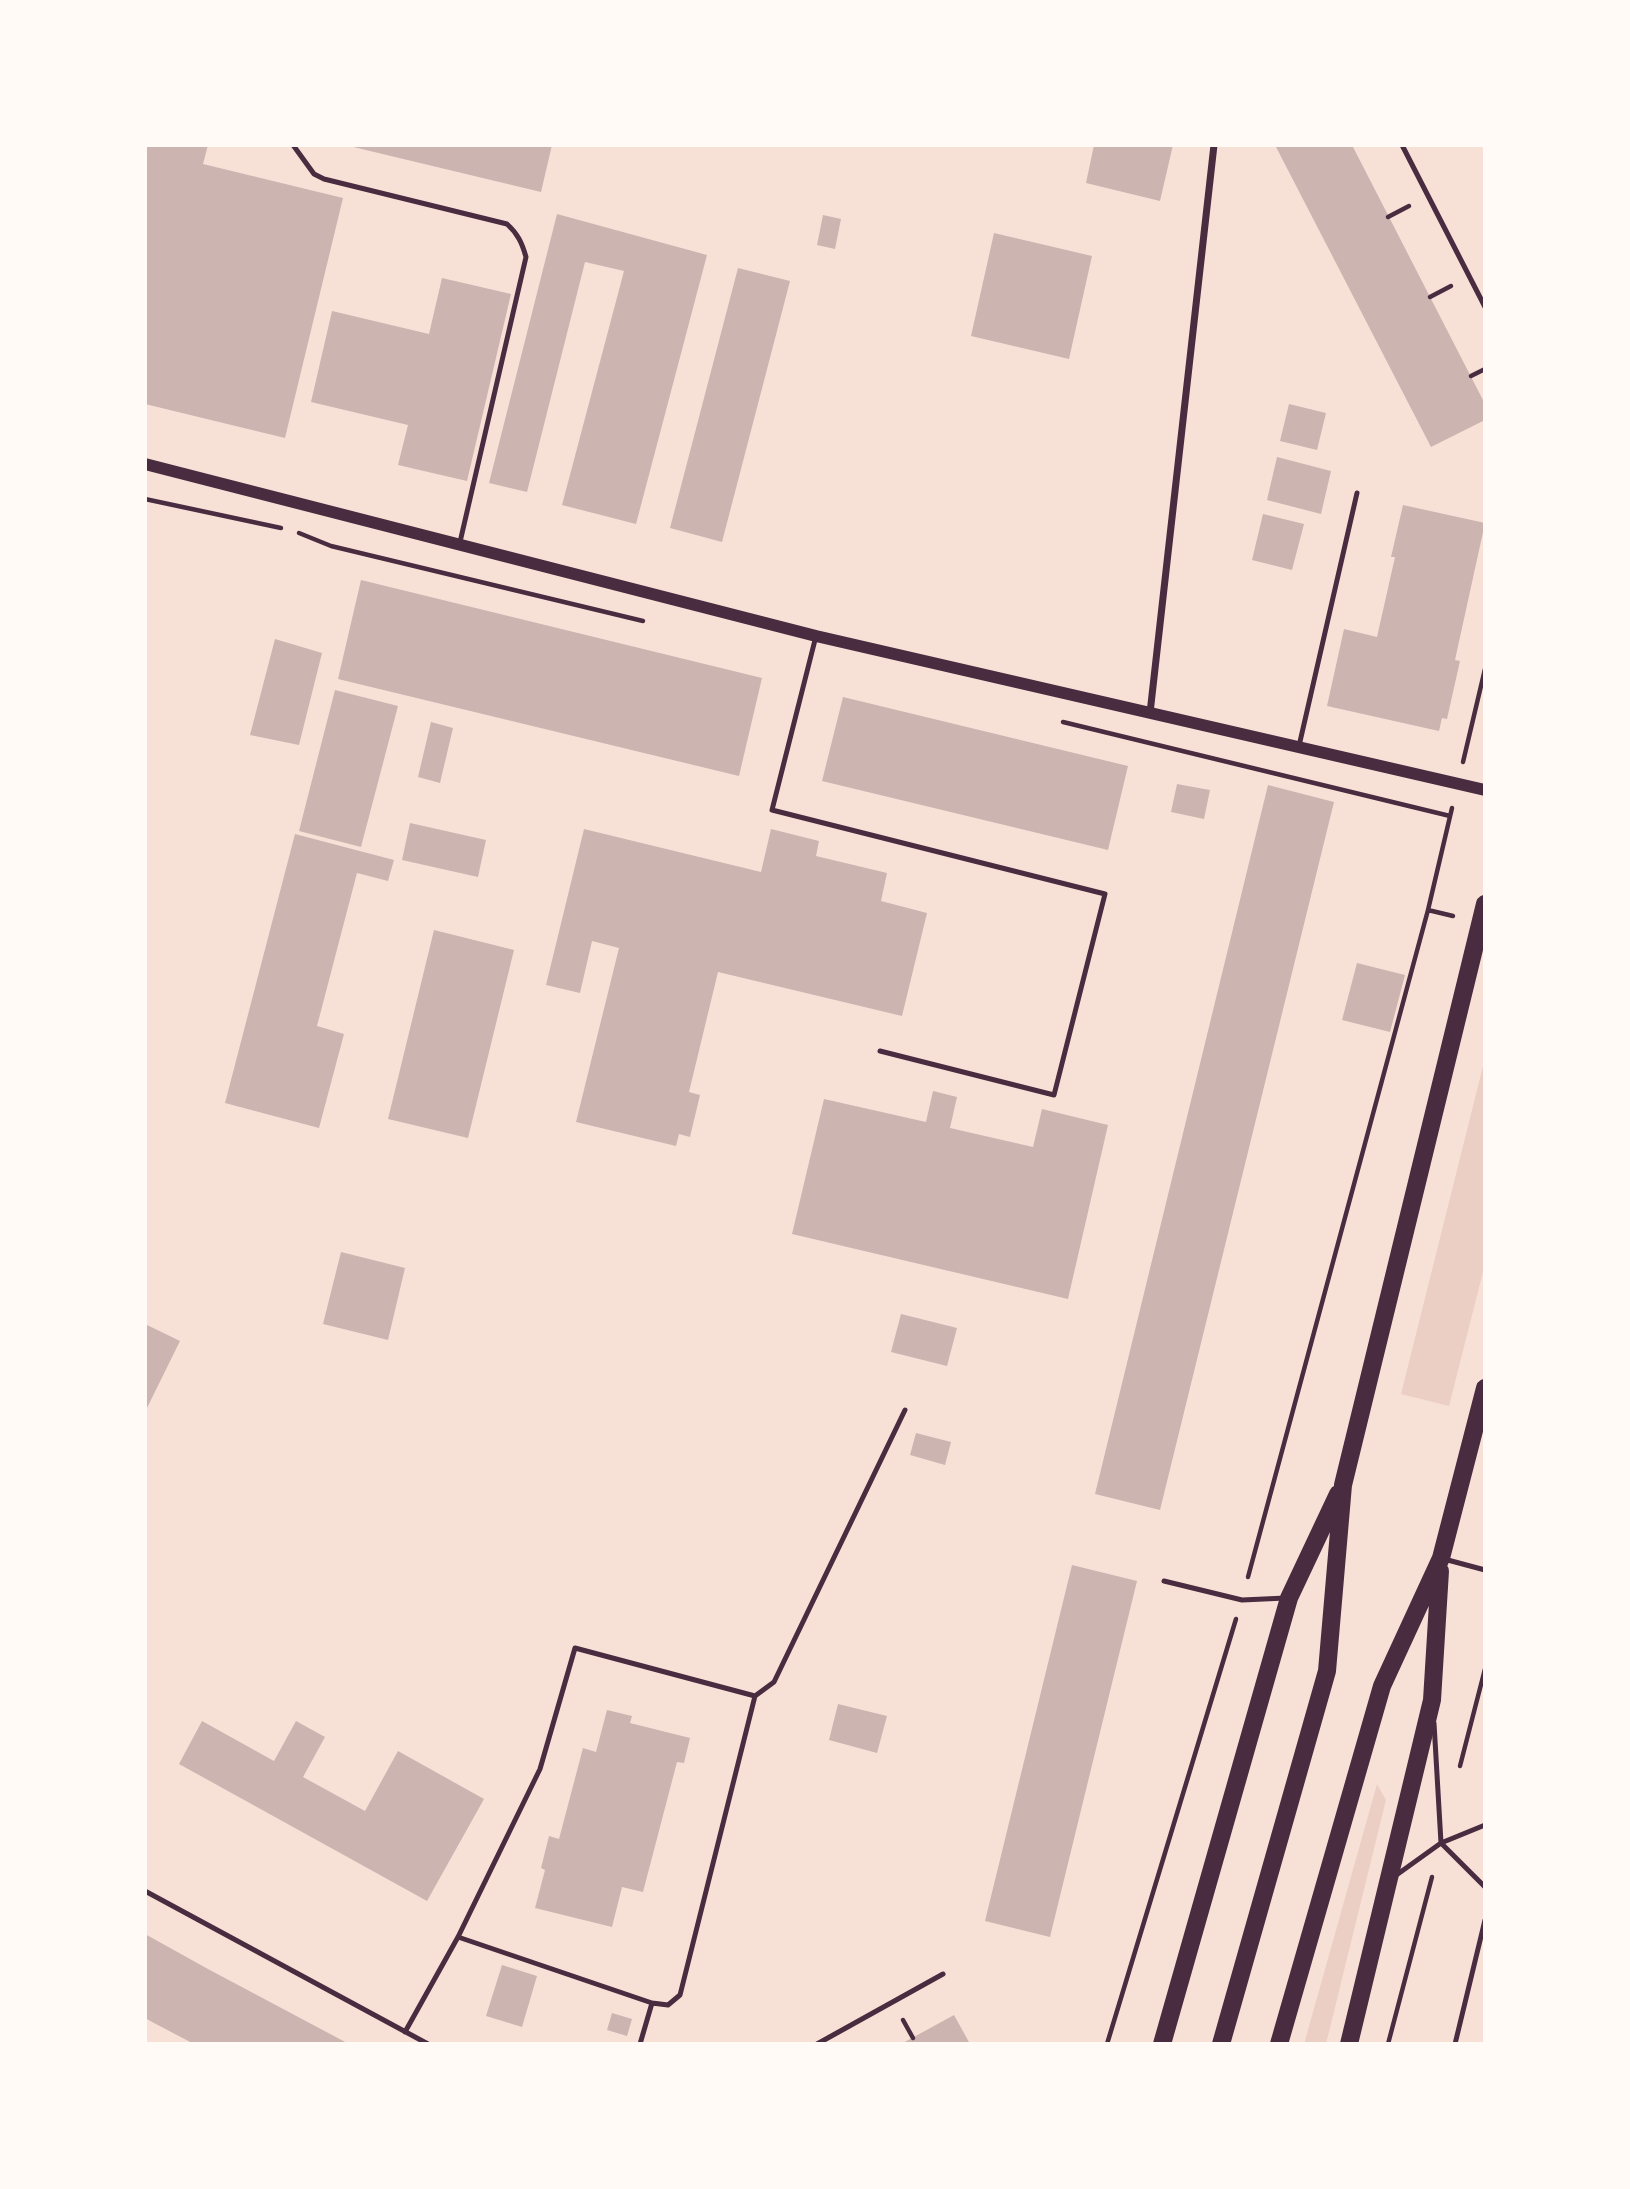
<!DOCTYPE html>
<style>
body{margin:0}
#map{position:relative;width:1630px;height:2189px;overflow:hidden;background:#f7e1d7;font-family:Arial,sans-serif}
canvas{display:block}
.frame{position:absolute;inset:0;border:147px solid #fffaf5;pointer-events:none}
</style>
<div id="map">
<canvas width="1630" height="2189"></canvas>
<div class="frame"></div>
</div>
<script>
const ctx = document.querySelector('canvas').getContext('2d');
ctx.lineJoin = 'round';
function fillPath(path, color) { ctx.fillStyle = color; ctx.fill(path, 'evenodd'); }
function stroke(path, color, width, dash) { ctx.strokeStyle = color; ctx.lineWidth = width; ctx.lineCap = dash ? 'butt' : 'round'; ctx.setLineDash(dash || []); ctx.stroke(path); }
const green = new Path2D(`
 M 1485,1058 L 1485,1264 L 1449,1406 L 1401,1394 Z
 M 1377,1784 L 1386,1800 L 1326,2044 L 1304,2044 Z`);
const building = new Path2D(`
 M 145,145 L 208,145 L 203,164 L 343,198 L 285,438 L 145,404 Z
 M 345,145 L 552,145 L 541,192 Z
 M 1094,145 L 1173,145 L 1160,201 L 1086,183 Z
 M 1275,145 L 1352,145 L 1485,404 L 1485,420 L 1431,447 Z
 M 557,214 L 707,255 L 636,524 L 562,505 L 624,271 L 585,262 L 527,492 L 489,483 Z
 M 823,215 L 841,219 L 835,249 L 817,245 Z
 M 994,233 L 1092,256 L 1069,359 L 971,336 Z
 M 738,268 L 790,281 L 722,542 L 670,528 Z
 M 442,278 L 511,294 L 467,481 L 398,465 L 408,425 L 311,402 L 332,311 L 429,334 Z
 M 1289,404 L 1326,413 L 1317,450 L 1280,441 Z
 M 1277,457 L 1331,471 L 1321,514 L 1267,500 Z
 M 1403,505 L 1485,523 L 1455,660 L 1460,661 L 1447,719 L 1442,718 L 1439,731 L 1327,706 L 1344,629 L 1377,637 L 1395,557 L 1391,557 Z
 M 1263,514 L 1304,524 L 1292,570 L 1252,560 Z
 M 361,580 L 762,678 L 739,776 L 338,679 Z
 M 275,639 L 322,653 L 299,745 L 250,735 Z
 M 335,690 L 398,706 L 361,847 L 299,831 Z
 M 843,697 L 1128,766 L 1108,850 L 822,781 Z
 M 431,722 L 453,728 L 440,783 L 418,777 Z
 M 1177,784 L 1210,790 L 1204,819 L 1171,812 Z
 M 1268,785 L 1334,802 L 1160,1510 L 1095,1494 Z
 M 410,823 L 486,840 L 478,877 L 402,860 Z
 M 584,829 L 761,872 L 771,829 L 819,841 L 816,856 L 887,873 L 881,901 L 927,913 L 902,1016 L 718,972 L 689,1092 L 700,1095 L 690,1137 L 679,1134 L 676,1146 L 576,1122 L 619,948 L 592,941 L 580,993 L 546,985 Z
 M 295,834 L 394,860 L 388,881 L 357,873 L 317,1026 L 344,1034 L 319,1128 L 225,1103 Z
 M 434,930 L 514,950 L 468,1138 L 388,1119 Z
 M 1357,963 L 1405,975 L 1390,1032 L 1342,1020 Z
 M 933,1091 L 957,1097 L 950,1128 L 1033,1147 L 1042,1109 L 1108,1125 L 1068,1299 L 792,1234 L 824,1099 L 926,1122 Z
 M 341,1252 L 405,1268 L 388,1340 L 323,1324 Z
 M 901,1314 L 957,1328 L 947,1366 L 891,1352 Z
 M 145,1324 L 180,1341 L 145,1412 Z
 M 916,1433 L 951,1442 L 945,1465 L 910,1455 Z
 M 1072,1565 L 1137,1581 L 1050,1937 L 985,1921 Z
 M 838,1704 L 887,1716 L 877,1753 L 829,1740 Z
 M 607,1710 L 632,1716 L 630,1723 L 690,1738 L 684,1763 L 677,1762 L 643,1892 L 622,1887 L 612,1927 L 535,1908 L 545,1870 L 541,1868 L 549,1836 L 559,1839 L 583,1748 L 596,1752 Z
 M 202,1721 L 274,1761 L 296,1721 L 325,1737 L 303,1777 L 365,1811 L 398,1751 L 484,1799 L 427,1901 L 179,1764 Z
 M 145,1934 L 208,1969 L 349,2044 L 194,2044 L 154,2023 L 145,2018 Z
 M 502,1965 L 537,1976 L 522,2027 L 486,2016 Z
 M 612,2013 L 632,2019 L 627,2036 L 607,2030 Z
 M 954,2015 L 970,2044 L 901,2044 Z`);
const path = new Path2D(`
 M 1388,217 L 1409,206
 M 1430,297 L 1451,286
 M 1471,376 L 1485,369
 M 145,499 L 281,528
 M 299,533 L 331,546 L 643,621
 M 1063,722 L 1450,816
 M 1463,762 L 1485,669
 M 1428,910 L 1453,916
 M 1248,1577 L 1428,910 L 1452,808
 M 1460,1766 L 1485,1669
 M 903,2020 L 913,2038
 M 1107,2044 L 1236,1619
 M 1388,2044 L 1432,1877`);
const service = new Path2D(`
 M 293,145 L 314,174 L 324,179 L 507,224 C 518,234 522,243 526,257 L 460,542
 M 1402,145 L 1485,307
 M 816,636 L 772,810 L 1105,894 L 1054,1095 L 880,1051
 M 1299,746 L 1357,493
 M 1444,1559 L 1485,1570
 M 1164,1581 L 1242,1600 L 1286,1598
 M 755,1696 L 774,1682 L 905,1410
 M 1434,1723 L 1441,1843 L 1485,1887
 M 1395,1876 L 1441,1843 L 1485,1825
 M 145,1891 L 428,2044
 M 405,2032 L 458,1937 L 540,1769 L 575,1648 L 755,1696 L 680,1995 L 668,2005 L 652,2003 L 458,1937
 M 640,2044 L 652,2003
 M 817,2044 L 943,1974
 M 1455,2044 L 1485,1920`);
const minor = new Path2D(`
 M 1150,713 L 1214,145`);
const tertiary = new Path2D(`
 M 145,464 L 816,636 L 1485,790`);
const primary = new Path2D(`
 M 1162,2044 L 1289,1598 L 1338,1494
 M 1221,2044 L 1327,1671 L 1343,1485 L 1485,904
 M 1279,2044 L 1382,1686 L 1441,1558 L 1485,1388
 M 1349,2044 L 1432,1700 L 1440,1571`);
fillPath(green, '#ebcfc5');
fillPath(building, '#ccb4b1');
stroke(path, '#4a2c40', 4.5);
stroke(service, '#4a2c40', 5);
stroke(minor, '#4a2c40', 7);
stroke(tertiary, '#4a2c40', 12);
stroke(primary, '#4a2c40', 18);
</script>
